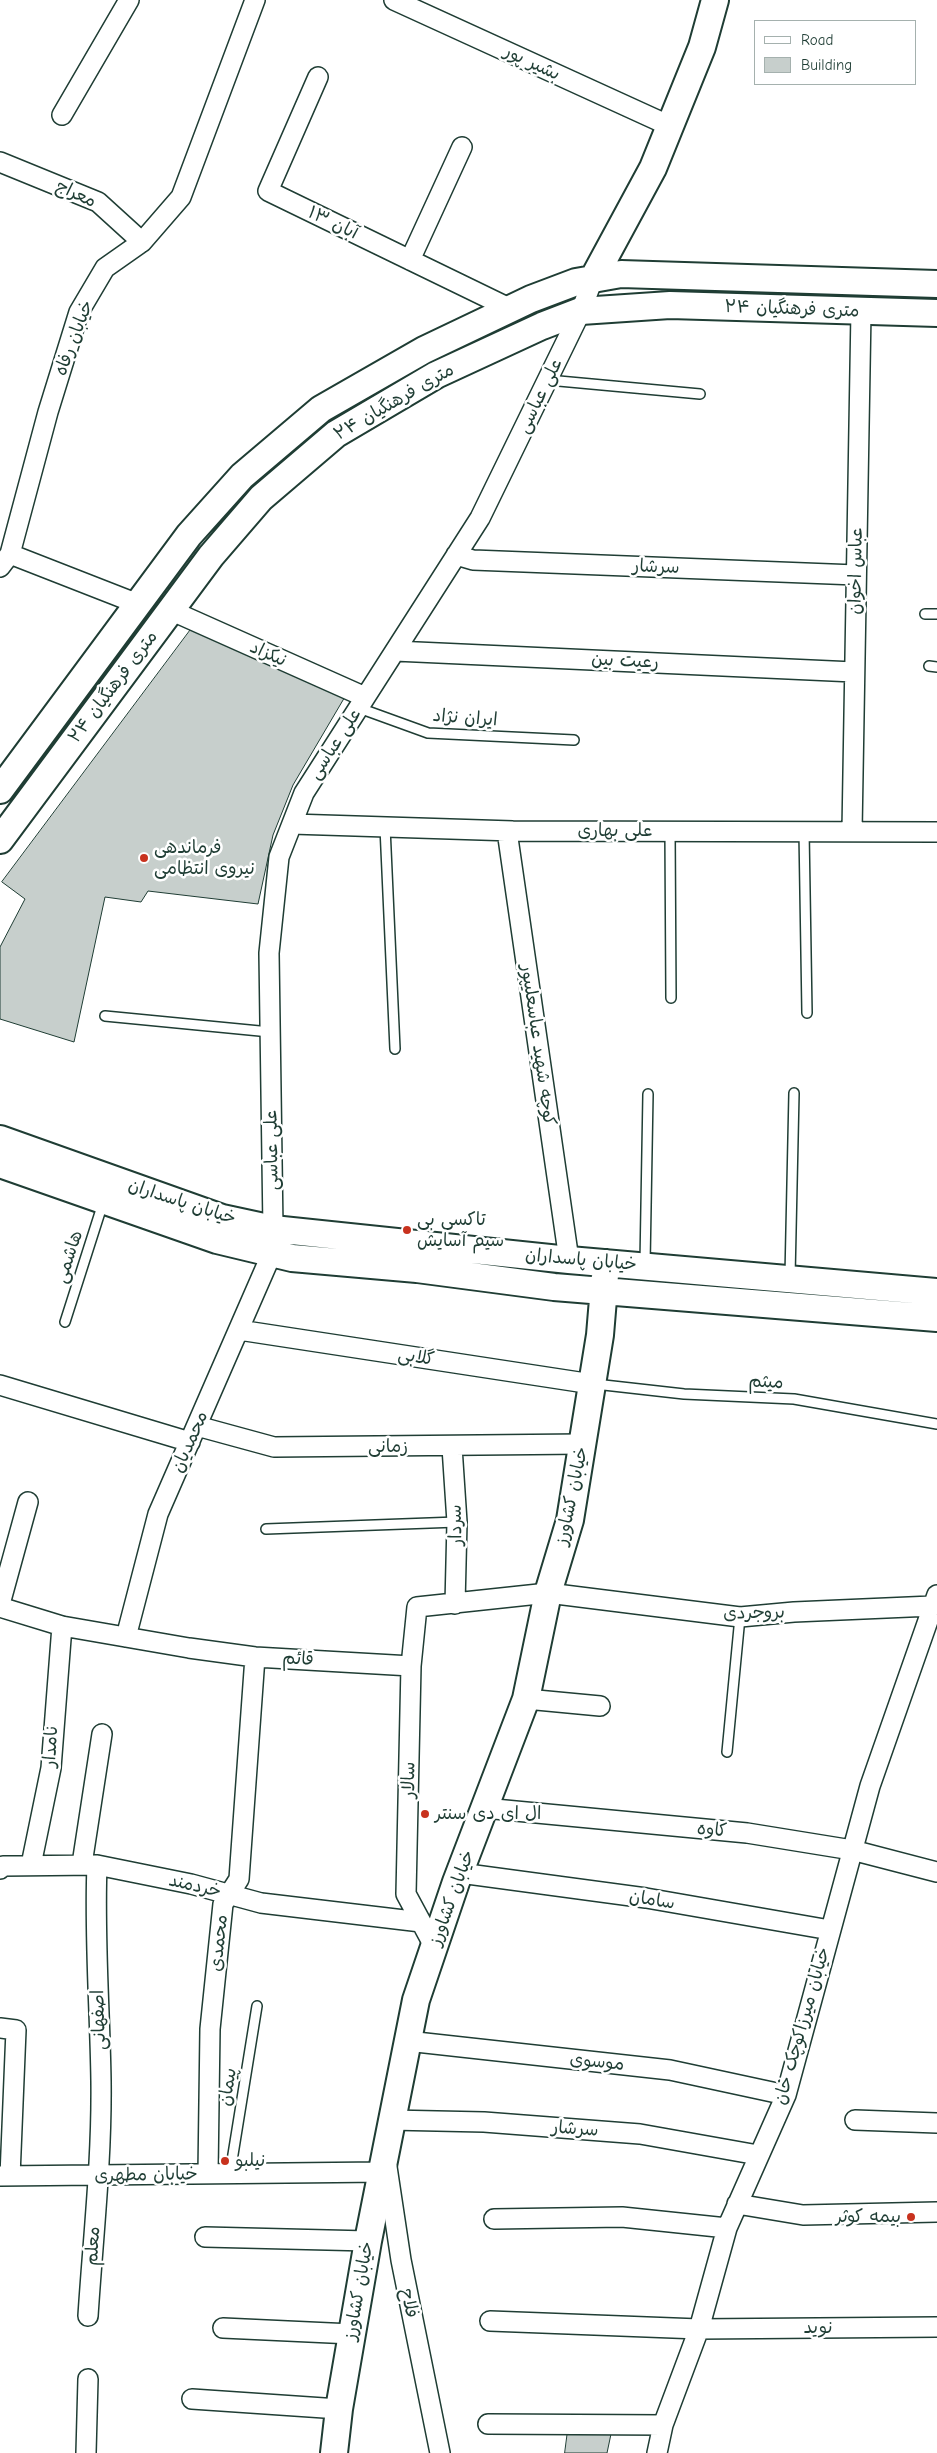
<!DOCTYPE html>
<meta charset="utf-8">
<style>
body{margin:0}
#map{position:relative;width:937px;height:2453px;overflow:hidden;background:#fff;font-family:"Comic Neue",sans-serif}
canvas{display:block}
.legend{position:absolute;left:754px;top:20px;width:162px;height:65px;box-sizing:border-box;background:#fff;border:1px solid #a5b1ae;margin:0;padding:6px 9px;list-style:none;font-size:15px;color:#1f3d34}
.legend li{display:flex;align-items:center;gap:10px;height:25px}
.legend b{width:25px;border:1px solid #a5b1ae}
</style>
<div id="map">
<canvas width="937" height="2453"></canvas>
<ul class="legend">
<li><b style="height:6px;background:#fff"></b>Road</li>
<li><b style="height:14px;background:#c7cfcc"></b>Building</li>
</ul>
</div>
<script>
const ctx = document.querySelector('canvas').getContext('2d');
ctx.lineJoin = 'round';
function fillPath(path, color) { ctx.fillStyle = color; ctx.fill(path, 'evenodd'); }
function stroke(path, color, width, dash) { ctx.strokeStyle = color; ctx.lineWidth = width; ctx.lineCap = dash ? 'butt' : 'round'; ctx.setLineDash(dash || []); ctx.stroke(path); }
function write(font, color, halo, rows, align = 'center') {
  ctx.font = font + ' "Comic Neue","Playpen Sans Arabic",sans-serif'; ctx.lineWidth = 5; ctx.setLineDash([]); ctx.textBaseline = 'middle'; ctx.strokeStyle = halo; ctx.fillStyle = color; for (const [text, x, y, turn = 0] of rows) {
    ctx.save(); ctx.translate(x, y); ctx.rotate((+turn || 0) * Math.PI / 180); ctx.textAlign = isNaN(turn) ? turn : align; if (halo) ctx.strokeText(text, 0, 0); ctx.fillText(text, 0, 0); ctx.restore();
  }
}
const building = new Path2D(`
 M 192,628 L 346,695 L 293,785 L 273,835 L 258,904 L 148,891 L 141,902 L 105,897 L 74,1042 L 0,1019 L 0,947 L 25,899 L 2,882 Z
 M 568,2430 L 611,2434 L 607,2453 L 565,2453 Z`);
const lane = new Path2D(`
 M 548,380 L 700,394
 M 925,614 L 937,614
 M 929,666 L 937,667
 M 359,708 L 428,733 L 574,740
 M 385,827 L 395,1049
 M 670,831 L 671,998
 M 804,831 L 807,1013
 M 105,1016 L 270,1032
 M 645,1263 L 648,1094
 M 790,1276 L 794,1093
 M 65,1322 L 103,1203
 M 595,1384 L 684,1394 L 794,1399 L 937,1424
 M 266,1529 L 457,1522
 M 727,1752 L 740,1617
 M 230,2173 L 257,2006`);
const street = new Path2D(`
 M 394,0 L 670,126
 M 318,77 L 268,191 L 511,309
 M 62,115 L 129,0
 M 0,162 L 98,202 L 142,242
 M 410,260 L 462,147
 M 10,554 L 138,604
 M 456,555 L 473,560 L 856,575
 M 0,567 L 10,554 L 48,412 L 79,312 L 105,268 L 142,242 L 181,197 L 255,0
 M 170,610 L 365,697
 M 395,651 L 854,672
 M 292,824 L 513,831 L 937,832
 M 507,831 L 569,1260
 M 852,831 L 861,311
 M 273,1229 L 269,953 L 279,857 L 304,793 L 480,518 L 581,311 L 593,279
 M 239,1330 L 592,1384
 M 0,1385 L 190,1442
 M 197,1426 L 274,1447 L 583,1444
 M 452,1447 L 457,1522 L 455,1604
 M 0,1604 L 28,1502
 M 0,1607 L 62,1626 L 189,1648 L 255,1657 L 411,1666
 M 126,1637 L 158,1514 L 272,1253
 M 526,1699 L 600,1706
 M 484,1808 L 747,1833 L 852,1850 L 937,1872
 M 82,1864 L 102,1734
 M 31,1865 L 51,1768 L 62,1626
 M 0,1869 L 3,1866 L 97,1865 L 191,1884 L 261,1903 L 421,1922
 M 460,1873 L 646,1898 L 830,1930
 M 434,1946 L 406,1894 L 411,1666 L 417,1607 L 548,1593 L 740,1617 L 794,1612 L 932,1606
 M 0,2028 L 16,2030 L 10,2176
 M 407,2041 L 670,2070 L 786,2095
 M 390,2120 L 484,2122 L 640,2134 L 758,2155
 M 855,2120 L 937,2123
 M 387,2167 L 401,2260 L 440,2453
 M 208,2174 L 210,2029 L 223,1904 L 239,1879 L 255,1657
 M 0,2176 L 382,2172
 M 737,2204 L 803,2215 L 937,2212
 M 494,2219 L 622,2217 L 727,2228
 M 205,2237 L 368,2241
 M 88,2316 C 93,2238 102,2160 101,2081 C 100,2009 94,1937 97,1865
 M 490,2321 L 699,2329 L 937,2327
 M 223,2328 L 352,2334
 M 192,2399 L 339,2409
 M 488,2424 L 663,2425
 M 86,2453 L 88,2379
 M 657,2453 L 663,2425 L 699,2329 L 727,2228 L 786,2095 L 870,1786 L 937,1595`);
const secondary = new Path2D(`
 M 593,279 L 653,168 L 702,47 L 715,0
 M 0,790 L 189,535 L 242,476 L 321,409 L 424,350 L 531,299 L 576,282 L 621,274 L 937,284
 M 0,840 L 211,556 L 261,498 L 336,434 L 436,375 L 542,326 L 581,311 L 670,305 L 937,313
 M 0,1139 L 222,1218 L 273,1229 L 569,1260 L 937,1292
 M 0,1164 L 217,1240 L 292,1258 L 417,1269 L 554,1287 L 937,1318
 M 334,2453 L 339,2409 L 368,2241 L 416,2000 L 456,1882 L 526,1699 L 548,1593 L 570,1520 L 600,1335 L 606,1263`);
const markers = [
 [144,858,5,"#c8321e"],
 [407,1230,5,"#c8321e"],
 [425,1814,5,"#c8321e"],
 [225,2161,5,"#c8321e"],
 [911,2217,5,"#c8321e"]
];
const streetNames = [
 ["بشیر پور",532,63,25],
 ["معراج",76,194,25],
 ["۱۳ آبان",333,223,26],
 ["۲۴ متری فرهنگیان",792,309,2],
 ["خیابان رفاه",74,338,-69],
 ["علی عباسی",540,396,-64],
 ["۲۴ متری فرهنگیان",394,402,-30],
 ["سرشار",656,567,2],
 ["عباس اخوان",856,571,-89],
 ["نیکزاد",268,654,24],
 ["رعیت بین",625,661,3],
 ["۲۴ متری فرهنگیان",113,687,-53],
 ["ایران نژاد",465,718,4],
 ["علی عباسی",335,744,-57],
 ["علی بهاری",615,831],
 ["کوچه شهید عباسعلیپور",538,1045,82],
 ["علی عباسی",272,1150,-91],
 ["خیابان پاسداران",182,1202,18],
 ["هاشمی",69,1257,-72],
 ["خیابان پاسداران",581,1260,5],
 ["گلابی",416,1357,9],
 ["میثم",766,1382,3],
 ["محمدیان",190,1442,-66],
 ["زمانی",388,1447],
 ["خیابان کشاورز",572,1496,-78],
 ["سردار",456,1525,-91],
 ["بروجردی",754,1613,-1],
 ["قائم",298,1659,3],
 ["نامدار",51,1746,-86],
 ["سالار",409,1780,-89],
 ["کاوه",712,1830,5],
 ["خردمند",195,1886,13],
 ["خیابان کشاورز",452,1898,-70],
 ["سامان",652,1900,9],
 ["محمدی",219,1943,-84],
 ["اصفهانی",99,2020,-92],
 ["خیابان میرزاکوچک خان",802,2026,-74],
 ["موسوی",597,2062,6],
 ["پیمان",228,2087,-81],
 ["سرشار",575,2129,4],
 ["خیابان مطهری",146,2175,-1],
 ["معلم",93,2246,-86],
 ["خیابان کشاورز",359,2291,-80],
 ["فلاح",409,2303,79],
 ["نوید",818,2328]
];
const poiNames = [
 ["فرماندهی",154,848],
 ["نیروی انتظامی",154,869],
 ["تاکسی بی",417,1220],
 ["سیم آسایش",417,1241],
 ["ال ای دی سنتر",435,1814],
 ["نیلبو",235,2161],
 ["بیمه کوثر",901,2217,"right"]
];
fillPath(building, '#c7cfcc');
stroke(building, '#1f3d34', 1);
stroke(lane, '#1f3d34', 12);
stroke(street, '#1f3d34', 22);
stroke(secondary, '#1f3d34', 30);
stroke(lane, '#fff', 9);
stroke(street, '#fff', 19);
stroke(secondary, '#fff', 26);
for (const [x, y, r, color] of markers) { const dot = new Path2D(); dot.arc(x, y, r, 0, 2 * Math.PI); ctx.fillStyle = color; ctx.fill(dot); stroke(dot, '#fff', 2); }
write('18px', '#1f3d34', '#fff', streetNames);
write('18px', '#1f3d34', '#fff', poiNames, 'left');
</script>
